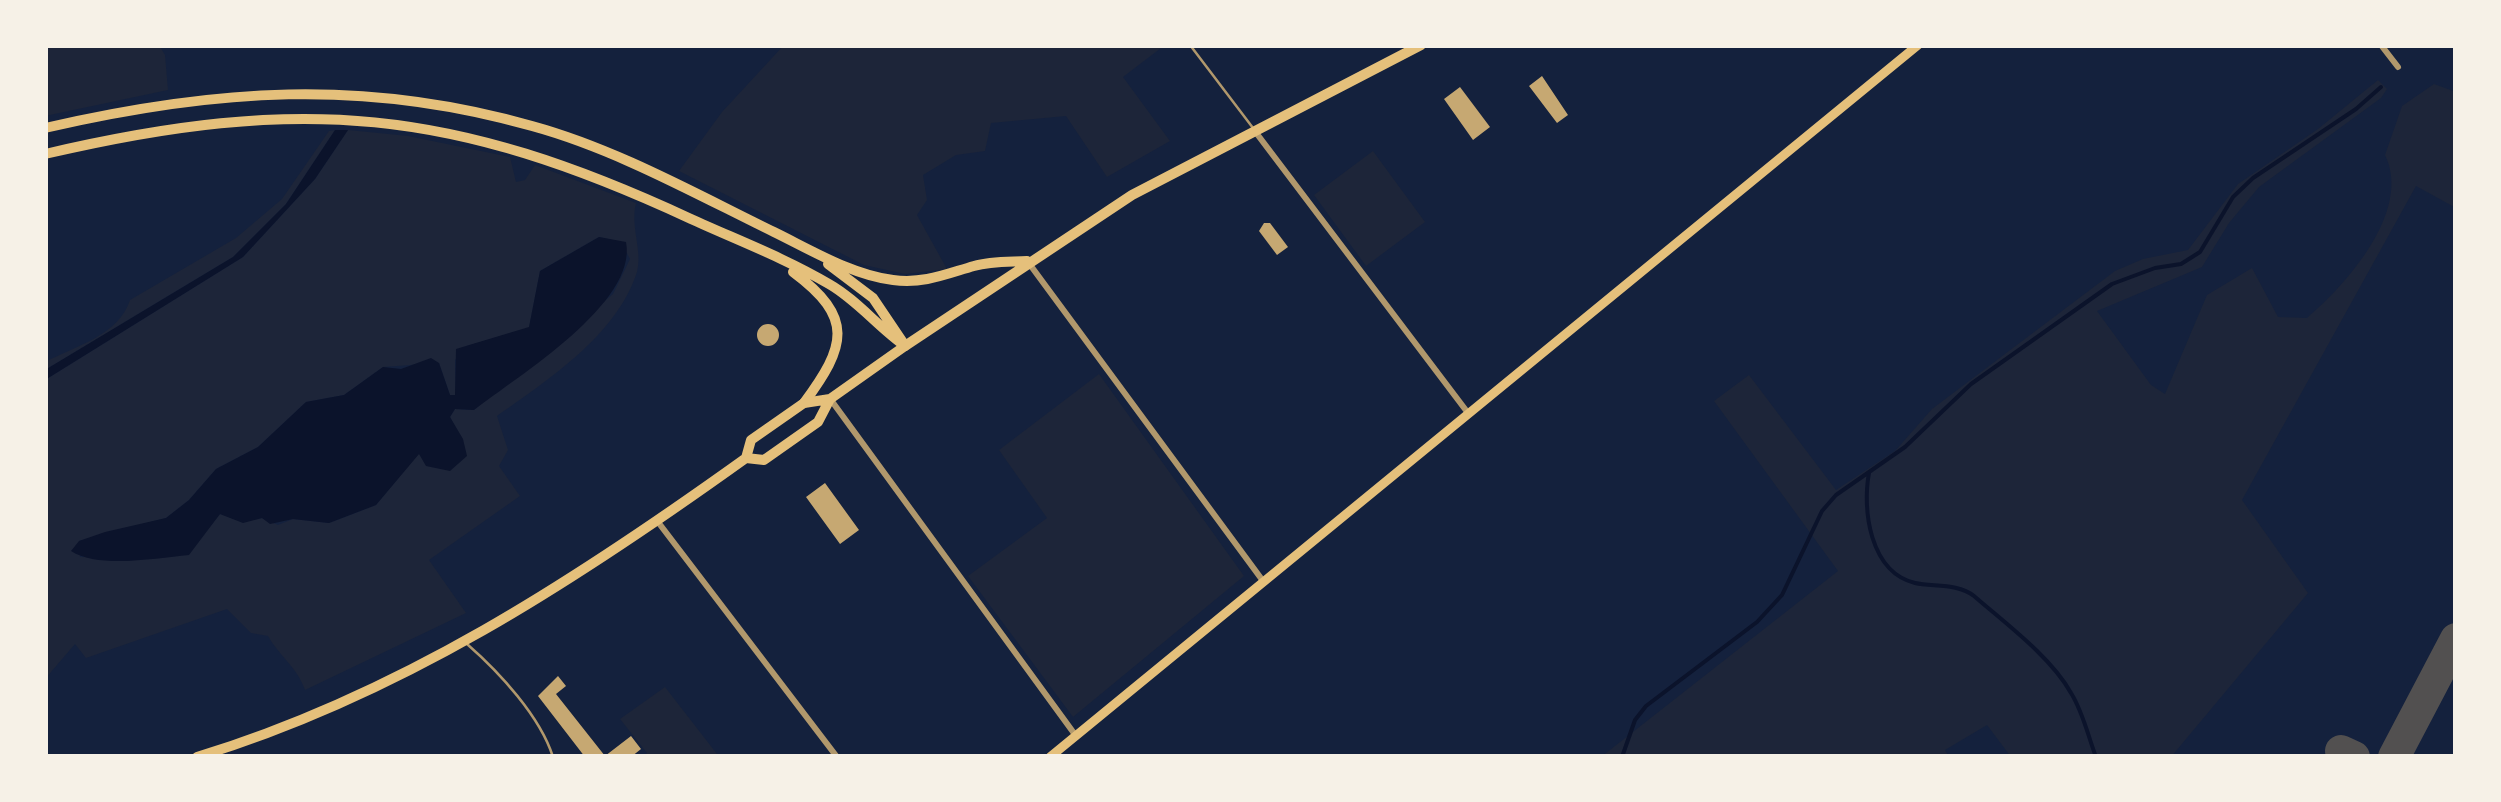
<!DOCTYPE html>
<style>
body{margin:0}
#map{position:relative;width:2501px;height:802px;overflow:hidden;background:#14213d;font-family:"Fira Sans Condensed",sans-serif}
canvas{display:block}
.frame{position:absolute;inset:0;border:48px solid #f6f1e7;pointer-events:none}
</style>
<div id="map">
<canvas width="2501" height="802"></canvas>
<div class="frame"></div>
</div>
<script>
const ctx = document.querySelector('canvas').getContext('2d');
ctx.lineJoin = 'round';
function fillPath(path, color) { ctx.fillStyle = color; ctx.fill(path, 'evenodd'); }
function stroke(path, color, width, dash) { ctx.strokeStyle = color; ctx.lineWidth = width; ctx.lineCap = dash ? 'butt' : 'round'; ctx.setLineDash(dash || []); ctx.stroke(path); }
const green = new Path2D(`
 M 45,45 L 159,45 L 165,55 L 168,90 L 45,116 Z
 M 784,45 L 1165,45 L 1123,77 L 1170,141 L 1107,177 L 1066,116 L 991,123 L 985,151 L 956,155 L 923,175 L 927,200 L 917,215 L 947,269 L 905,274 L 864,265 L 679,171 L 722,112 Z
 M 2378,80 L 2387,89 L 2381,98 L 2259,187 L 2229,223 L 2202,267 L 2097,311 L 2151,385 L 2165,394 L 2207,295 L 2252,268 L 2278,317 L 2307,318 C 2348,283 2412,210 2385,155 L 2402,106 L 2434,84 L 2456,92 L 2456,208 L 2416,186 L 2242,500 L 2308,593 L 2171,757 L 2011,757 L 1987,725 L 1945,750 L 1949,757 L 1601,757 L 1838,571 L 1714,401 L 1749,375 L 1836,490 L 1895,451 L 1932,409 L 2115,271 L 2143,259 L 2188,250 L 2238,184 L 2318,129 Z
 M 335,130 L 286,204 L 233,257 L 45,370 L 45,362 C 76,346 119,335 130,300 L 236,238 L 282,199 L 329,131 Z
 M 348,130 L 408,136 L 510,157 L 516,182 L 525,180 L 535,165 L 636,203 C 630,227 643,251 637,272 C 617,335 548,380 497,416 L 508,450 L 499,466 L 520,496 L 429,560 L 466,613 L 305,690 C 297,667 280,657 268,636 L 251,633 L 227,609 L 86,658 L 75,644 L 45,679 L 45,380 L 243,257 L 315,179 ZM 599,237 L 621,242 L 630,259 L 613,294 L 474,410 L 455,409 L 450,417 L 455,427 L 419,453 L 376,505 L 329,523 L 293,519 L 278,525 L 262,518 L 243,522 L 220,514 L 194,545 L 156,558 L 80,557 L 79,541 L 166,518 L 189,500 L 216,469 L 258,447 L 306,402 L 344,395 L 383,367 L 439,363 L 450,395 L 456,396 L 455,360 L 467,346 L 529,328 L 540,271 Z
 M 1373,151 L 1425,222 L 1366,266 L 1314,195 Z
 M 1099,374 L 1244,576 L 1073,717 L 968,576 L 1047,518 L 999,450 Z
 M 665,687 L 717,754 L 713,757 L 643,757 L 647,753 L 620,719 Z`);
const water = new Path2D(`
 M 335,130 L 348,130 L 315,179 L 243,257 L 45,380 L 45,370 L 233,257 L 286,204 Z
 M 599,237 L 626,242 C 638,303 518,376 474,410 L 455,409 L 450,417 L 463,439 L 467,456 L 450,471 L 426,466 L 419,454 L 376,505 L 329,523 L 293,519 L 270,524 L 262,518 L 243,523 L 220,514 L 189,555 C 156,558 99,569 71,551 L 79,541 L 105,532 L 166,518 L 189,500 L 216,469 L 258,447 L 306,402 L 344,395 L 383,367 L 401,369 L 431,358 L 439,363 L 450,395 L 455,395 L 456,349 L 529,327 L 540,271 Z`);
const stream = new Path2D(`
 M 1869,473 C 1862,510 1870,572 1915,583 C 1933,587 1958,583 1974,596 C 2005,623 2051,657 2071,693 C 2083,712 2088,736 2096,757
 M 1622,757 L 1635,720 L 1646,706 L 1757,622 L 1782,595 L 1822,511 L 1836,495 L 1905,447 L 1971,384 L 2112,284 L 2155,268 L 2181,264 L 2200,252 L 2233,197 L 2253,178 L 2356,109 L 2381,87`);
const taxiway = new Path2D(`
 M 2341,751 L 2354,757
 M 2394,757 L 2456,639`);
const building = new Path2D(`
 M 1542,76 L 1568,115 L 1557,123 L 1529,86 Z
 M 1460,87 L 1490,127 L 1473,140 L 1444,99 Z
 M 1264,223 L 1270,223 L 1288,247 L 1277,255 L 1259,231 Z
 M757 335a11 11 0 1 1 22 0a11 11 0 1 1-22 0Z
 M 825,483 L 859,530 L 840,544 L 806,497 Z
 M 558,676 L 566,686 L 556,694 L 605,756 L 631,736 L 641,749 L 631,757 L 585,757 L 538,696 Z`);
const service = new Path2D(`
 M 1190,45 L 1253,128
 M 467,644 C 499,672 540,716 553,757`);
const minor = new Path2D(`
 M 2381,45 L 2398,67
 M 1254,130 L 1468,413
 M 1028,262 L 1263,581
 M 831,400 L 1076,736
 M 658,522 L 837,757`);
const secondary = new Path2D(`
 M 1050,757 L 1918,45`);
const primary = new Path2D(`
 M 746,458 L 764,460 L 818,422 L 830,399
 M 197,757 C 400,695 576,580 746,458 L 751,440 L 804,403 L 830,399 L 905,346`);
const trunk = new Path2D(`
 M 45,128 C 214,89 363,78 532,126 C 616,149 696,194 774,232 C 811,250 852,275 893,280 C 924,284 946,274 974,266 C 991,261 1010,262 1027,261
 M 45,154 C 302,94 452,108 691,219 C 737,240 785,258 829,284 C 857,300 878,327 905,346
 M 828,264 L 873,298 L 902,341
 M 793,272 C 855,318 846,346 804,403
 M 905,346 L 1132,195 L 1421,45`);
fillPath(green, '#1d2539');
fillPath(water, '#0b132b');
stroke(stream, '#0b132b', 4);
stroke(taxiway, '#525050', 32);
fillPath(building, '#c6a872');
stroke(service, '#b1986c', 2.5);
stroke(minor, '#b1986c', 6);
stroke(secondary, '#e5c07b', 9);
stroke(primary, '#e5c07b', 10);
stroke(trunk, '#e5c07b', 10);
</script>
